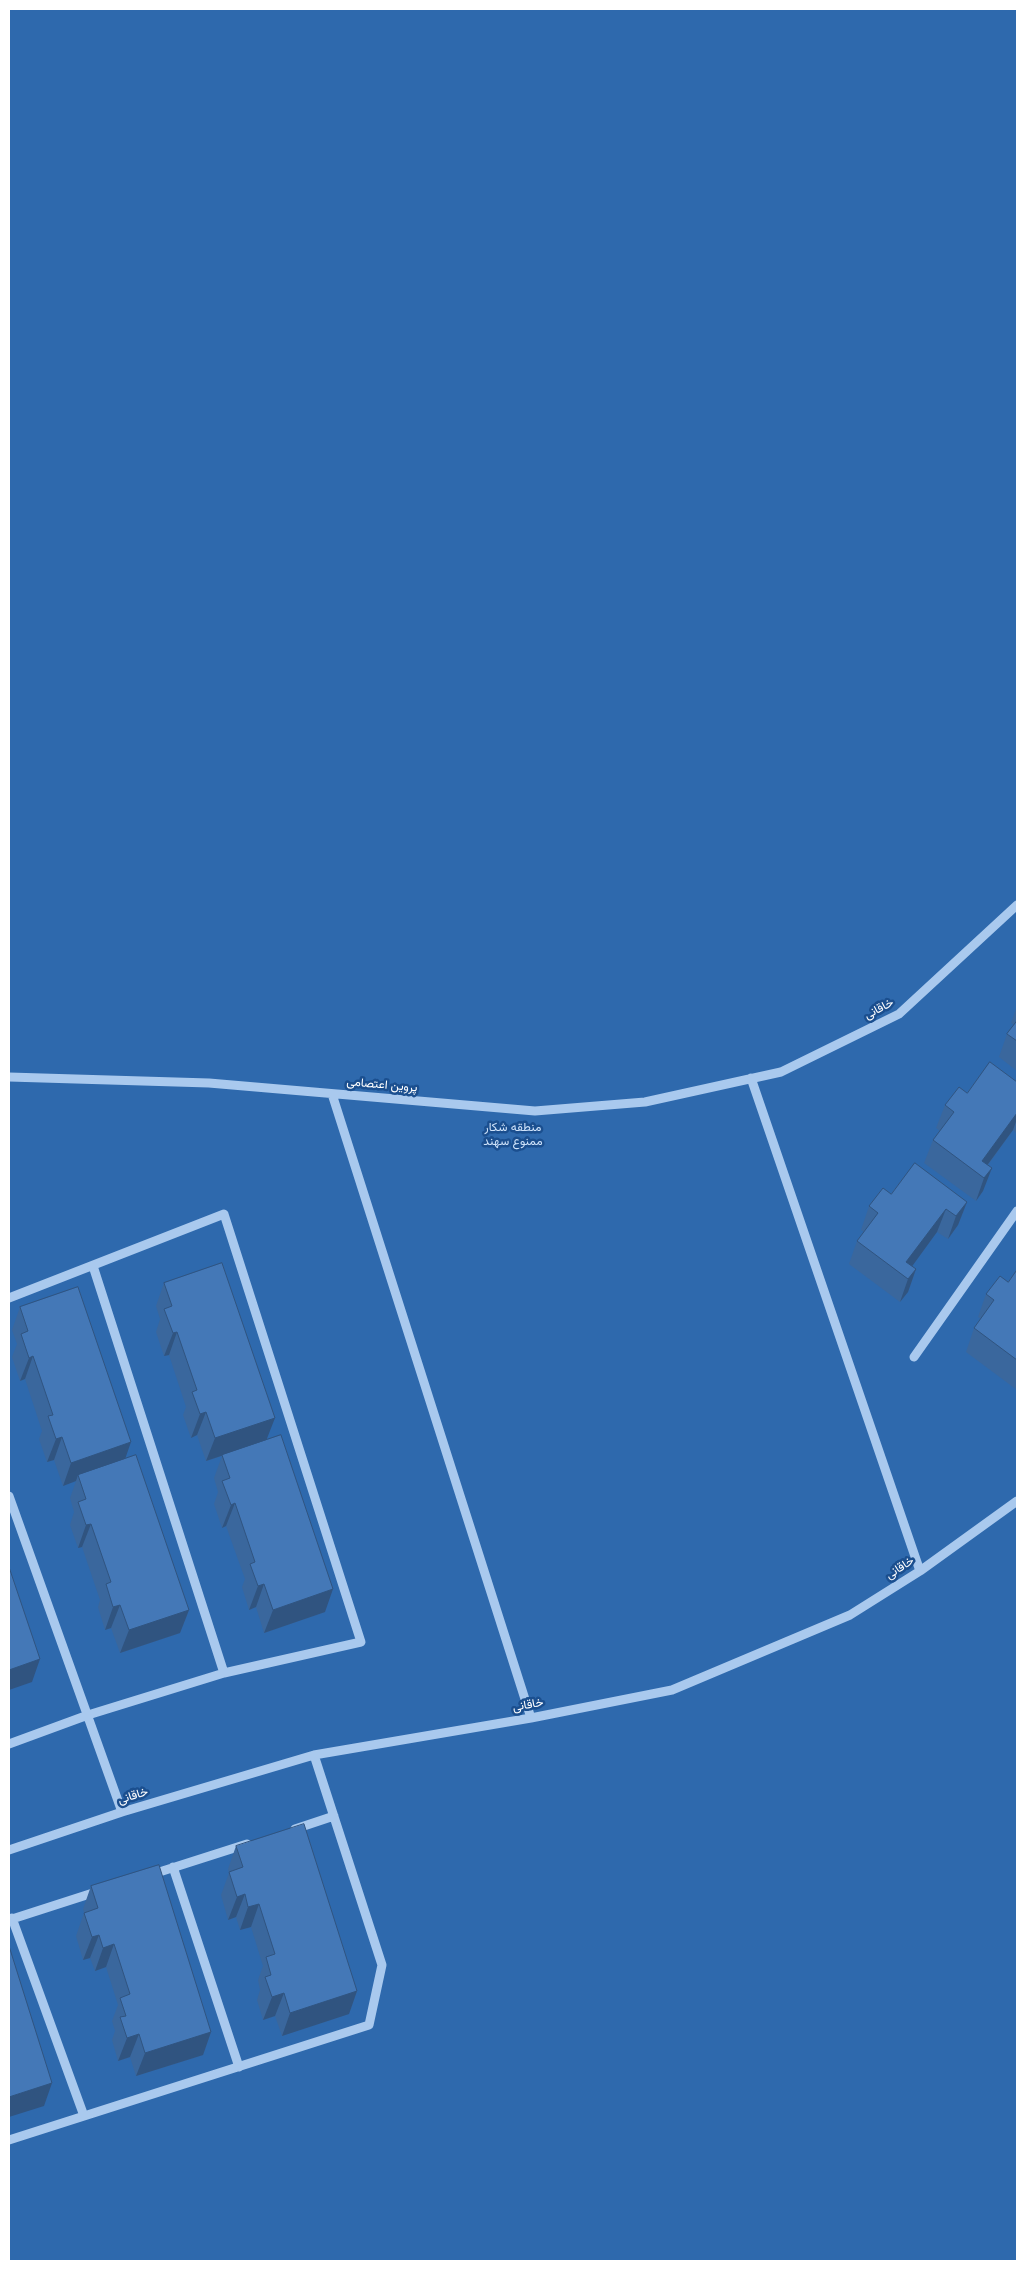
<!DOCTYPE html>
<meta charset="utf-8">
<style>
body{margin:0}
#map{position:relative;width:1026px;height:2270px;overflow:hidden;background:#1b4f8f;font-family:Helvetica,sans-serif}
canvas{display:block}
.frame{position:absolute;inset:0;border:10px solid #fff;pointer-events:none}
</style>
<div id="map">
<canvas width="1026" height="2270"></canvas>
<div class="frame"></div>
</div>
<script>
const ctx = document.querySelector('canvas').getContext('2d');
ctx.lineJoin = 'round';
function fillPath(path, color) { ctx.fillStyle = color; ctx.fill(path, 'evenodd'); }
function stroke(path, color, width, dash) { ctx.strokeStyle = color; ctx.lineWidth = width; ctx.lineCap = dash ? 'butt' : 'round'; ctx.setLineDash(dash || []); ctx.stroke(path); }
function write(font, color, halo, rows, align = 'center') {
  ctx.font = font + ' Helvetica,Vazirmatn,sans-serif'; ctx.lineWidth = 5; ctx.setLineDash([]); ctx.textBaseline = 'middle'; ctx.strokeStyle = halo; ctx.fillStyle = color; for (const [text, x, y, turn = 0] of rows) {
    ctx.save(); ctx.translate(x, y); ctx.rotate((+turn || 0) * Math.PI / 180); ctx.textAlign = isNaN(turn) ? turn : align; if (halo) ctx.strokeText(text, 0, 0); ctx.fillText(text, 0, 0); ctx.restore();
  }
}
const green = new Path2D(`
 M 9,9 L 1017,9 L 1017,2261 L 9,2261 Z`);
const minor = new Path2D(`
 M 9,1077 L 209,1083 L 535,1111 L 645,1102 L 781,1072 L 899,1014 L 1017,905
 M 751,1078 L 920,1571
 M 332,1094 L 531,1718
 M 93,1266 L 224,1673
 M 9,1298 L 224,1214 L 361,1642 L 224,1673 L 88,1715 L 9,1744
 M 914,1357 L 1017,1211
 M 9,1496 L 122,1812
 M 295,1829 L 334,1816
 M 9,1850 L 122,1812 L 314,1755 L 531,1718 L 672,1690 L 850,1615 L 920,1571 L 1017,1501
 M 173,1867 L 239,2067
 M 150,1875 L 247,1844
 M 12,1918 L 84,2116
 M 9,1920 L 99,1891
 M 9,2140 L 369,2025 L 382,1965 L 314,1755`);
const wall = new Path2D(`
 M 1017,1006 L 1017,1071 L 999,1057 L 1007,1034 L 1014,1025 L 1011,1023 Z
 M 1017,1082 L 1017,1134 L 1013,1130 L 988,1165 L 983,1191 L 976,1201 L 924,1163 L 933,1140 L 940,1131 L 936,1128 L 945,1105 L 967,1093 Z
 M 891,1194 L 967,1202 L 958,1225 L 948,1239 L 937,1232 L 912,1266 L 916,1269 L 908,1292 L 900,1302 L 849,1264 L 857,1241 L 864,1232 L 861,1230 L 869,1206 Z
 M 1017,1270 L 1017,1390 L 966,1352 L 974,1328 L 981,1319 L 978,1317 L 986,1294 L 1008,1282 Z
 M 164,1283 L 267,1439 L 325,1612 L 264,1633 L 256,1607 L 249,1610 L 242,1587 L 245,1579 L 226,1526 L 222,1528 L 214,1504 L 218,1492 L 214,1478 L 222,1456 L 206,1461 L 197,1435 L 191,1438 L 183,1415 L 186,1407 L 169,1355 L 164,1356 L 156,1332 L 160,1319 L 156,1306 Z
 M 20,1307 L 125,1459 L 189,1610 L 180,1633 L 120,1653 L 111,1628 L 105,1630 L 98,1607 L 100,1600 L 82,1547 L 78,1548 L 70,1525 L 74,1512 L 70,1498 L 76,1481 L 63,1486 L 54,1460 L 47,1462 L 39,1439 L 42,1431 L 25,1379 L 20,1381 L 12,1357 L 17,1344 L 12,1330 Z
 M 236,1846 L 357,1991 L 349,2014 L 282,2036 L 275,2016 L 263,2020 L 257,2000 L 260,1990 L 258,1980 L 263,1966 L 251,1927 L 240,1930 L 236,1917 L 228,1920 L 221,1895 L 229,1873 L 228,1869 Z
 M 91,1886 L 211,2032 L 203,2055 L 136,2076 L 130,2057 L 118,2061 L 112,2040 L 115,2031 L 112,2021 L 118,2005 L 106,1967 L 95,1971 L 90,1958 L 83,1960 L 76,1936 L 84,1913 L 83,1909 Z`);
const shadedWall = new Path2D(`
 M 1017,1113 L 1017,1119 L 1013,1130 L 980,1175 L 982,1161 Z
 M 992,1168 L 983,1191 L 976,1201 L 984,1178 Z
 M 967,1202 L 958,1225 L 948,1239 L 956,1216 Z
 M 946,1209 L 937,1232 L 905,1276 L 906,1262 Z
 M 916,1269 L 908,1292 L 900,1302 L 908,1279 Z
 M 177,1332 L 169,1355 L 164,1356 L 173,1333 Z
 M 33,1356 L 25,1379 L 20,1381 L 29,1358 Z
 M 206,1412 L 197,1435 L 191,1438 L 200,1414 Z
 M 275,1418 L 266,1441 L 206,1461 L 215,1438 Z
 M 62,1437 L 54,1460 L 47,1462 L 56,1439 Z
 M 131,1442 L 123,1465 L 78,1475 L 76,1481 L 63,1486 L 71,1463 Z
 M 235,1503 L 226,1526 L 222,1528 L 231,1505 Z
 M 91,1524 L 82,1547 L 78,1548 L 86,1525 Z
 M 264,1584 L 256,1607 L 249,1610 L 258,1586 Z
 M 333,1589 L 325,1612 L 264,1633 L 273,1610 Z
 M 120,1605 L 111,1628 L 105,1630 L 113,1607 Z
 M 189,1610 L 180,1633 L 120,1653 L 129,1630 Z
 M 40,1659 L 32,1682 L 9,1690 L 9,1670 Z
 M 245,1894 L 236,1917 L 228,1920 L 237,1897 Z
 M 259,1904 L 251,1927 L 240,1930 L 248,1907 Z
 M 99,1935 L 90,1958 L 83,1960 L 92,1937 Z
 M 114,1944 L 106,1967 L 95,1971 L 103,1948 Z
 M 357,1991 L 349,2014 L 282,2036 L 290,2013 Z
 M 284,1993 L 275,2016 L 263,2020 L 272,1997 Z
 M 211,2032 L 203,2055 L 136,2076 L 145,2053 Z
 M 139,2034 L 130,2057 L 118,2061 L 127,2038 Z
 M 52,2083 L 44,2106 L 9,2117 L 9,2097 Z`);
const building = new Path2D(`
 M 1017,1021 L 1017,1041 L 1007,1034 Z
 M 990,1062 L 1017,1082 L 1017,1113 L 982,1161 L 992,1168 L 984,1178 L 933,1140 L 954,1112 L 945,1105 L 959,1087 L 967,1093 Z
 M 915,1163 L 967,1202 L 956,1216 L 946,1209 L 906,1262 L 916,1269 L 908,1279 L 857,1241 L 878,1213 L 869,1206 L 883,1188 L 891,1194 Z
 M 222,1263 L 275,1418 L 215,1438 L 206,1412 L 200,1414 L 192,1392 L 197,1390 L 177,1332 L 173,1333 L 164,1309 L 172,1306 L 164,1283 Z
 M 1017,1270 L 1017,1360 L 974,1328 L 994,1300 L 986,1294 L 1000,1276 L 1008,1282 Z
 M 78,1287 L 131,1442 L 71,1463 L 62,1437 L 56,1439 L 48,1416 L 53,1415 L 33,1356 L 29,1358 L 21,1334 L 28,1331 L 20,1307 Z
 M 281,1435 L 333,1589 L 273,1610 L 264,1584 L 258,1586 L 250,1564 L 255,1562 L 235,1503 L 231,1505 L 222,1481 L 230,1478 L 222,1455 Z
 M 136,1455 L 189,1610 L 129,1630 L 120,1605 L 113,1607 L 106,1584 L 111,1582 L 91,1524 L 86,1525 L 78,1502 L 86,1499 L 78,1475 Z
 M 9,1567 L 40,1659 L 9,1670 Z
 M 304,1824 L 357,1991 L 290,2013 L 284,1993 L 272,1997 L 265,1977 L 271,1975 L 266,1957 L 275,1954 L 259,1904 L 248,1907 L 245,1894 L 237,1897 L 229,1872 L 243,1867 L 236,1846 Z
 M 159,1865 L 211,2032 L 145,2053 L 139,2034 L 127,2038 L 120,2017 L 126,2016 L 120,1998 L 130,1994 L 114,1944 L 103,1948 L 99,1935 L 92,1937 L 84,1913 L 98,1908 L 91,1886 Z
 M 9,1946 L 52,2083 L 9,2097 Z`);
const streetNames = [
 ["خاقانی",879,1009,-28],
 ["پروین اعتصامی",382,1085,5],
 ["خاقانی",900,1568,-33],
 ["خاقانی",528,1705,-10],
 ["خاقانی",133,1796,-17]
];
const parkNames = [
 ["منطقه شکار",513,1128],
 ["ممنوع سهند",513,1142]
];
fillPath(green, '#2e69ad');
stroke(minor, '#a9c9ee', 9);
fillPath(wall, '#3a679d');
fillPath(shadedWall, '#305480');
fillPath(building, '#4478b7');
stroke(building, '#305480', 1);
write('12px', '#fff', '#1b4f8f', streetNames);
write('12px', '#cfe3fa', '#1b4f8f', parkNames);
</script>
